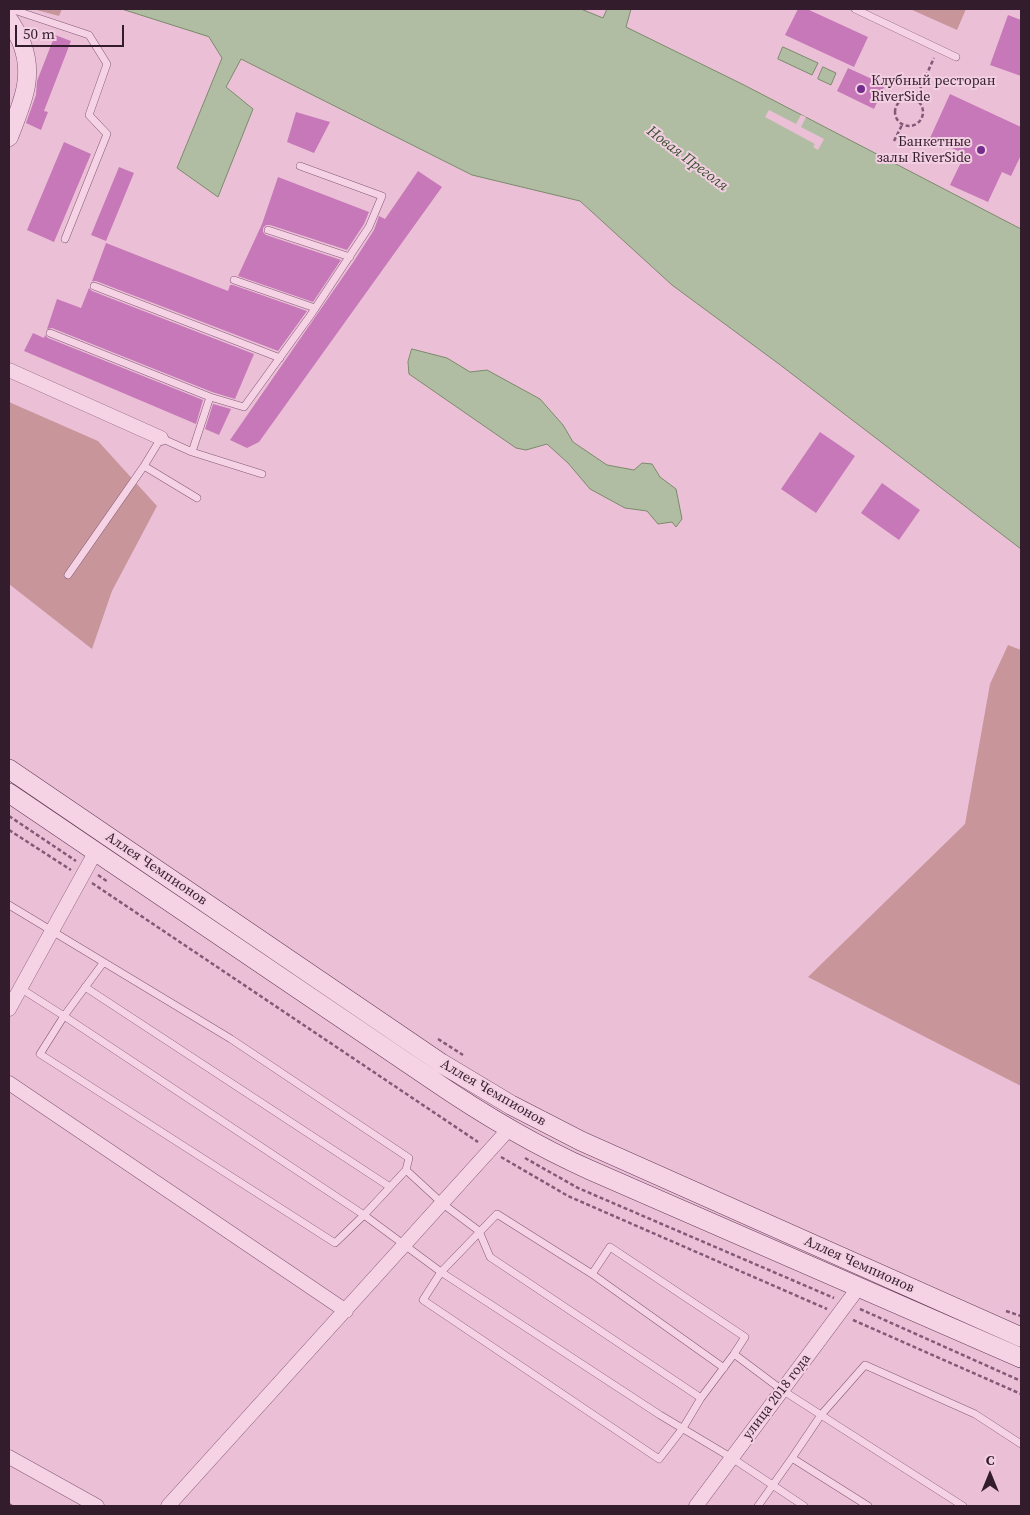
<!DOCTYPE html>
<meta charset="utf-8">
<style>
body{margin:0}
#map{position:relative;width:1030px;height:1515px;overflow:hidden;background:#ebc0d7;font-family:"Source Serif 4",serif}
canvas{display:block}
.frame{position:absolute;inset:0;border:10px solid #331d2d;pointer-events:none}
.north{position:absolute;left:965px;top:1450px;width:50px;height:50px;-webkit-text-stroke:4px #f3cfe2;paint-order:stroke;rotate:0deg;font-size:14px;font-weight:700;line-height:20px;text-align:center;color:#331d2d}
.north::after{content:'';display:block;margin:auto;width:18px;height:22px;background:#331d2d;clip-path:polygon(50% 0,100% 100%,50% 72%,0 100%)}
.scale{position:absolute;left:15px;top:25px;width:109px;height:22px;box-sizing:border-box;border:2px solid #331d2d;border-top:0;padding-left:6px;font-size:15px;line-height:18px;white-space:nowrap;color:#331d2d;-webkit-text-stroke:4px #f3cfe2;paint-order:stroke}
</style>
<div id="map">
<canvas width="1030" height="1515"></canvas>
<div class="frame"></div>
<div class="north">С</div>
<div class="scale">50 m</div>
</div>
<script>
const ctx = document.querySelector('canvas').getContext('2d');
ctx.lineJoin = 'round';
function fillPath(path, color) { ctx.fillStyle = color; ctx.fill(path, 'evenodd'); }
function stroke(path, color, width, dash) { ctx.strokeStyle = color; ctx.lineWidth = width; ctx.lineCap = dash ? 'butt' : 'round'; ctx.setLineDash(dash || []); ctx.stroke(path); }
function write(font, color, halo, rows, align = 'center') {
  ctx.font = font + ' "Source Serif 4",serif'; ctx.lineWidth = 4; ctx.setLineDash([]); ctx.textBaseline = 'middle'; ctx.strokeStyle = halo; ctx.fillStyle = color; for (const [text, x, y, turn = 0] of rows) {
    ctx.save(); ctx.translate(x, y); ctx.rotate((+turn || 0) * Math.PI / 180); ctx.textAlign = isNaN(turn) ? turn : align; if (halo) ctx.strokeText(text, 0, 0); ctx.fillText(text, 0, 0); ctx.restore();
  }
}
const green = new Path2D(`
 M 33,9 L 62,9 L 59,16 Z
 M 910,9 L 966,9 L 957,30 Z
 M 9,402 L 98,441 L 157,506 L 112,591 L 92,649 L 9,584 Z
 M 1008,645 L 1021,650 L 1021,1086 L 808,977 L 965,824 L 990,684 Z`);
const water = new Path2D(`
 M 122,9 L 581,9 L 603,18 L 607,9 L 631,9 L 626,27 L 744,85 L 1021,229 L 1021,549 L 779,364 L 672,285 L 580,201 L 472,175 L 241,59 L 226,87 L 253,109 L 218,197 L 177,168 L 222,58 L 209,37 Z
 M 783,47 L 818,63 L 812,75 L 778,59 Z
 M 823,67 L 836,73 L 831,85 L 818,79 Z
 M 412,349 L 447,358 L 470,372 L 487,370 L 540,399 L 563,425 L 573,442 L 607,465 L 634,470 L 642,463 L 652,464 L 660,477 L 676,489 L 682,519 L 676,527 L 672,522 L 658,524 L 647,511 L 625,508 L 590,489 L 568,463 L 547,444 L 526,450 L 516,448 L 409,374 L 408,362 Z`);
const pier = new Path2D(`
 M 769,110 L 796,124 L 801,115 L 806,117 L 801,127 L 824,139 L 818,150 L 813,147 L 815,144 L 765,117 Z`);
const building = new Path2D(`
 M 798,9 L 807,9 L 868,37 L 854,67 L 785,35 Z
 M 1008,15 L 1021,20 L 1021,76 L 990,65 Z
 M 55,35 L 71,41 L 44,111 L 48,112 L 41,130 L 26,123 L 36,95 L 37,81 Z
 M 848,68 L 885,85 L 874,109 L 837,91 Z
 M 950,94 L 1021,127 L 1021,155 L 1011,176 L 1002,172 L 988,202 L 950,185 L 965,154 L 930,138 Z
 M 296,112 L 330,122 L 314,153 L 287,142 Z
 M 64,142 L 91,154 L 54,242 L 27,230 Z
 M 119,167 L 134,173 L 106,241 L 91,235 Z
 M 418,171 L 442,187 L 259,442 L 247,448 L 230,440 L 354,261 L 374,230 L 379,216 L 385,219 Z
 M 278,177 L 369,212 L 364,224 L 347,250 L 270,225 L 266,225 L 263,228 L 263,232 L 266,235 L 341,260 L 313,302 L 238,276 L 262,224 Z
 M 106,243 L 228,291 L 230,285 L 233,285 L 307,311 L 278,351 L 96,281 L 92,281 Z
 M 89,288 L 92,291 L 254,354 L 235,399 L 212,392 L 52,328 L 47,329 L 57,299 L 81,308 Z
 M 33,333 L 44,338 L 45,335 L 48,338 L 203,400 L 196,424 L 24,351 Z
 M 213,404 L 231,409 L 219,435 L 205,429 Z
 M 820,432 L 855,456 L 816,513 L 781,489 Z
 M 882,483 L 920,510 L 899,540 L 861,513 Z`);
const path = new Path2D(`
 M895 112a14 14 0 1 1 28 0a14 14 0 1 1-28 0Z
 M 915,100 L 934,58
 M 894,141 L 902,125
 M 9,816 L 76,861
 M 9,830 L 71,870
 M 98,875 L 108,882
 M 92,883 L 478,1142
 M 438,1039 L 463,1055
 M 501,1157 L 568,1196 L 827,1309
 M 525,1158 L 578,1188 L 834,1298
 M 860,1309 L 1021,1381
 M 1006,1311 L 1021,1316
 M 853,1320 L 1021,1394
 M 9,1504 L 12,1506`);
const service = new Path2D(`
 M 11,9 L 89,35 L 107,64 L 89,115 L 107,134 L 65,239
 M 855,9 L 956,57
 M 268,230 L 350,257
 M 234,280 L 315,308
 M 94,286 L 280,358
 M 50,333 L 210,397
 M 192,452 L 210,397 L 244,407 L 310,316 L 369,227 L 382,196 L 300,166
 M 144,466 L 197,498
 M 68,575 L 144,466 L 161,438 L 192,452 L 262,474
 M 9,905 L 231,1039 L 409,1158 L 406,1170 L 443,1204 L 479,1231 L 490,1257 L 701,1398 L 734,1354 L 782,1390 L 963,1506
 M 103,963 L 64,1016 L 364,1215 L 441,1272 L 660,1415 L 732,1458 L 804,1506
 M 85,987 L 390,1187
 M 20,988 L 64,1016 L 40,1054 L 335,1243 L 364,1215 L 406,1170
 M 592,1274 L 724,1368
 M 701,1398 L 683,1428 L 659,1459 L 423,1300 L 441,1272 L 497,1214 L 592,1274 L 610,1247 L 745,1337 L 734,1354
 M 792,1458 L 821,1415 L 865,1365 L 975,1414 L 1021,1444
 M 758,1506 L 792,1458 L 868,1506`);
const minor = new Path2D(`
 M 9,370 L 161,438
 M 9,1009 L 96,851
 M 9,1083 L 346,1311
 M 9,1457 L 97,1506
 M 168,1506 L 509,1129
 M 696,1506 L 859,1287`);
const tertiary = new Path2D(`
 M 9,20 C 13,27 19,35 22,44 C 35,78 21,105 9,137`);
const secondary = new Path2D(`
 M 9,769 L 441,1063 L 511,1105 L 581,1141 L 1021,1337
 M 9,793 L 431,1079 C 482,1114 534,1145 590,1170 L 1021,1358`);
const markers = [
 [861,89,5,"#762d8e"],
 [981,150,5,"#762d8e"]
];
const poiNames = [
 ["Клубный ресторан",871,81],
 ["RiverSide",871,97],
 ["Банкетные",971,142,"right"],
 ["залы RiverSide",971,158,"right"]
];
const streetNames = [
 ["Аллея Чемпионов",156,869,34],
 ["Аллея Чемпионов",493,1093,30],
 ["Аллея Чемпионов",859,1265,24],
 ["улица 2018 года",777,1397,-53]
];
const waterNames = [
 ["Новая Преголя",687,159,37]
];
fillPath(green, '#c8959b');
fillPath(water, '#b1bda3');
stroke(water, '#7a8a6b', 1);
fillPath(pier, '#ebc0d7');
fillPath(building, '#c778b8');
stroke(service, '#825976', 8);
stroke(minor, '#825976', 15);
stroke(tertiary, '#825976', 19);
stroke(secondary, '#643d5a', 20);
stroke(path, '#825976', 2.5, [4, 2.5]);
stroke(service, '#f6d2e5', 7);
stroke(minor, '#f6d2e5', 14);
stroke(tertiary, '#f6d2e5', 18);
stroke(secondary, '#f6d2e5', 19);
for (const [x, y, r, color] of markers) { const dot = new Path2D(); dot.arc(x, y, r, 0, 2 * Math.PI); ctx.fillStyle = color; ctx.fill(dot); stroke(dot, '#f3cfe2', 2); }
write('14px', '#331d2d', '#f3cfe2', poiNames, 'left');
write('14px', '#331d2d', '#f3cfe2', streetNames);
write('italic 15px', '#38522d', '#f3cfe2', waterNames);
</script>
